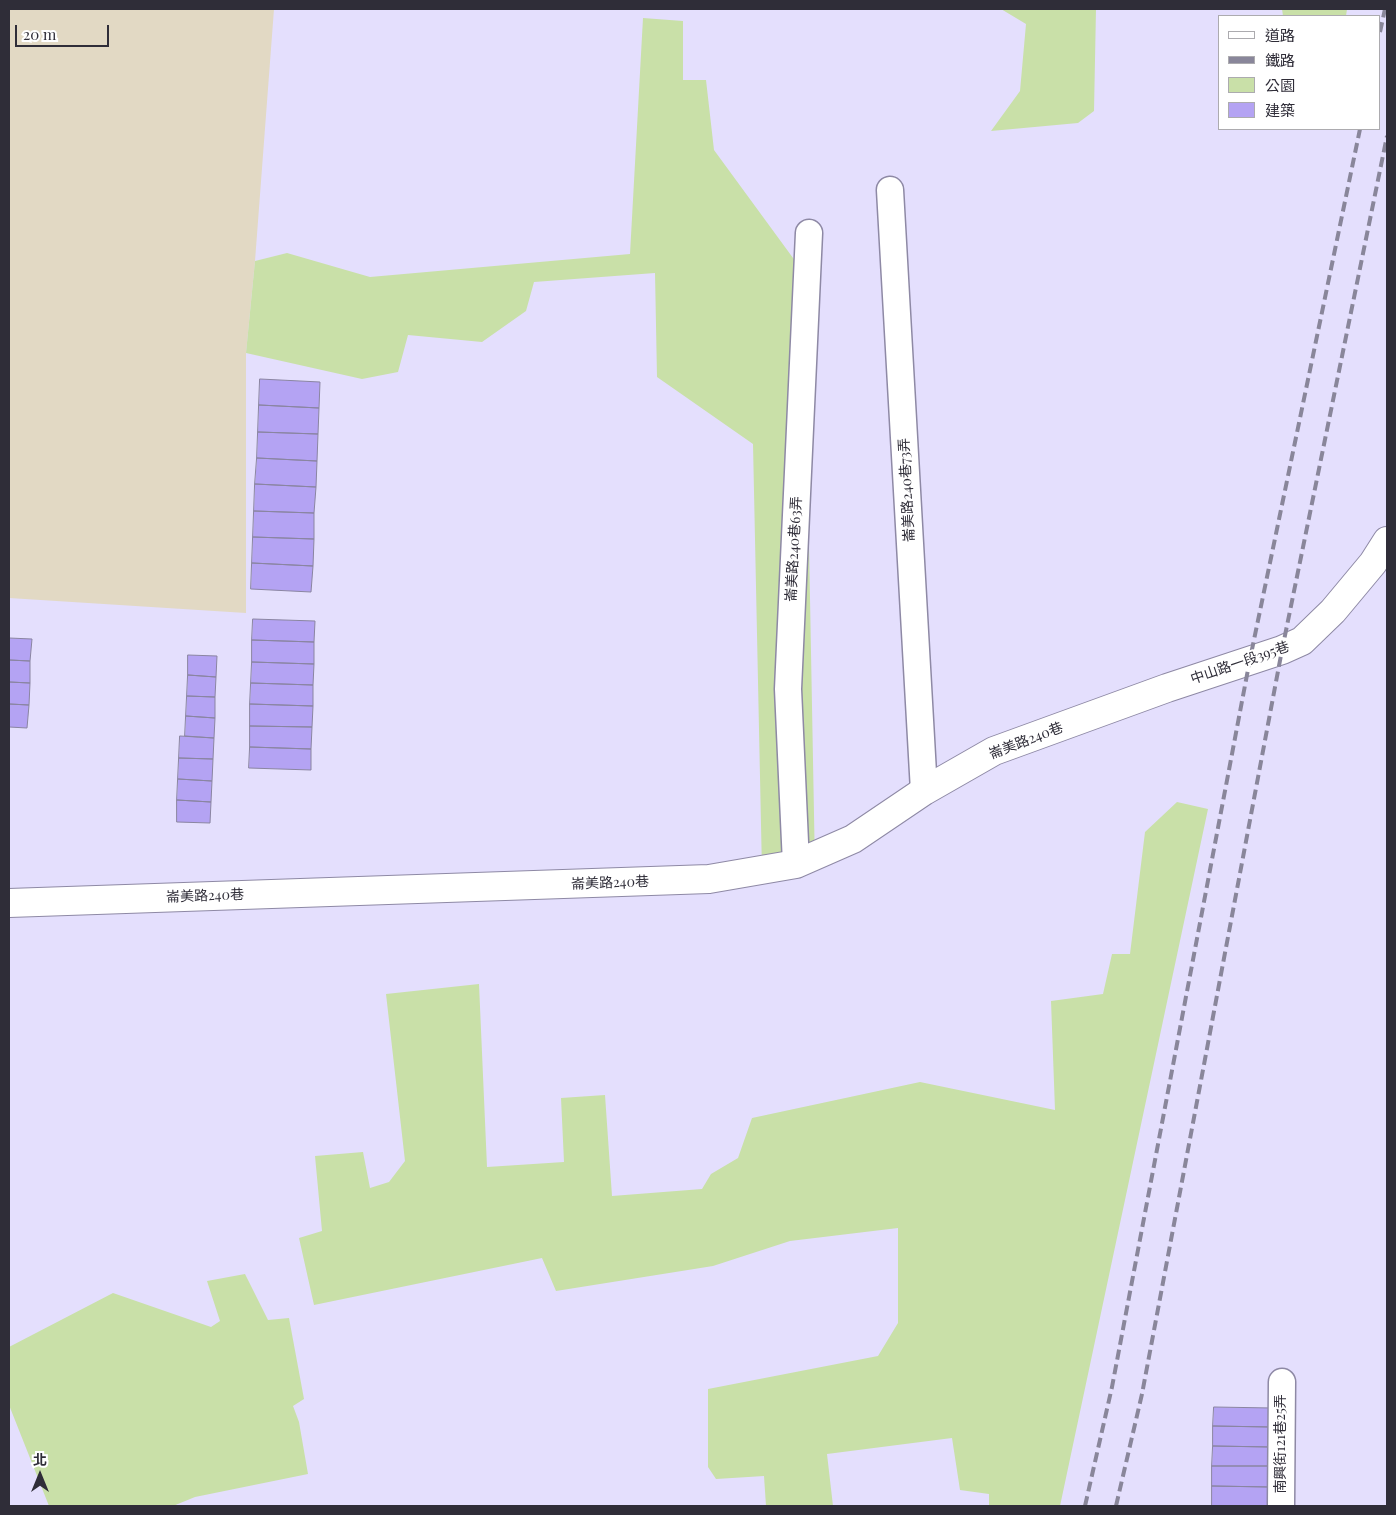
<!DOCTYPE html>
<meta charset="utf-8">
<style>
body{margin:0}
#map{position:relative;width:1396px;height:1515px;overflow:hidden;background:#e4dffd;font-family:"Playfair Display","Noto Sans TC",serif}
canvas{display:block}
.frame{position:absolute;inset:0;border:10px solid #2f2d38;pointer-events:none}
.legend{position:absolute;left:1218px;top:15px;width:162px;height:115px;box-sizing:border-box;background:#fff;border:1px solid #acabaf;margin:0;padding:6px 9px;list-style:none;font-size:15px;color:#2f2d38}
.legend li{display:flex;align-items:center;gap:10px;height:25px}
.legend b{width:25px;border:1px solid #acabaf}
.north{position:absolute;left:15px;top:1450px;width:50px;height:50px;-webkit-text-stroke:4px #fff;paint-order:stroke;rotate:0deg;font-size:14px;font-weight:700;line-height:20px;text-align:center;color:#2f2d38}
.north::after{content:'';display:block;margin:auto;width:18px;height:22px;background:#2f2d38;clip-path:polygon(50% 0,100% 100%,50% 72%,0 100%)}
.scale{position:absolute;left:15px;top:25px;width:94px;height:22px;box-sizing:border-box;border:2px solid #2f2d38;border-top:0;padding-left:6px;font-size:15px;line-height:18px;white-space:nowrap;color:#2f2d38;-webkit-text-stroke:4px #fff;paint-order:stroke}
</style>
<div id="map">
<canvas width="1396" height="1515"></canvas>
<div class="frame"></div>
<ul class="legend">
<li><b style="height:6px;background:#fff"></b>道路</li>
<li><b style="height:6px;background:#89869a"></b>鐵路</li>
<li><b style="height:14px;background:#c9e0a8"></b>公園</li>
<li><b style="height:14px;background:#b4a3f3"></b>建築</li>
</ul>
<div class="north">北</div>
<div class="scale">20 m</div>
</div>
<script>
const ctx = document.querySelector('canvas').getContext('2d');
ctx.lineJoin = 'round';
function fillPath(path, color) { ctx.fillStyle = color; ctx.fill(path, 'evenodd'); }
function stroke(path, color, width, dash) { ctx.strokeStyle = color; ctx.lineWidth = width; ctx.lineCap = dash ? 'butt' : 'round'; ctx.setLineDash(dash || []); ctx.stroke(path); }
function write(font, color, halo, rows, align = 'center') {
  ctx.font = font + ' "Playfair Display","Noto Sans TC",serif'; ctx.lineWidth = 4; ctx.setLineDash([]); ctx.textBaseline = 'middle'; ctx.strokeStyle = halo; ctx.fillStyle = color; for (const [text, x, y, turn = 0] of rows) {
    ctx.save(); ctx.translate(x, y); ctx.rotate((+turn || 0) * Math.PI / 180); ctx.textAlign = isNaN(turn) ? turn : align; if (halo) ctx.strokeText(text, 0, 0); ctx.fillText(text, 0, 0); ctx.restore();
  }
}
const industrial = new Path2D(`
 M 9,9 L 274,9 L 255,261 L 246,353 L 246,613 L 9,598 Z`);
const green = new Path2D(`
 M 1001,9 L 1096,9 L 1094,111 L 1078,123 L 991,131 L 1020,91 L 1026,24 Z
 M 1282,9 L 1347,9 L 1346,16 L 1283,16 Z
 M 643,18 L 683,21 L 683,80 L 706,80 L 714,150 L 804,273 L 815,868 L 762,872 L 753,444 L 657,377 L 655,273 L 534,282 L 526,311 L 482,342 L 408,335 L 398,372 L 362,379 L 246,353 L 255,261 L 287,253 L 370,277 L 630,254 Z
 M 1177,802 L 1208,809 L 1060,1506 L 989,1506 L 989,1494 L 960,1490 L 952,1438 L 827,1454 L 833,1506 L 766,1506 L 764,1476 L 716,1479 L 708,1467 L 708,1389 L 878,1356 L 898,1323 L 898,1228 L 790,1241 L 713,1266 L 556,1291 L 542,1258 L 314,1305 L 299,1238 L 322,1231 L 315,1156 L 363,1152 L 370,1188 L 389,1182 L 405,1161 L 386,994 L 479,984 L 487,1167 L 564,1162 L 561,1098 L 605,1095 L 612,1196 L 702,1189 L 711,1174 L 738,1158 L 752,1118 L 920,1082 L 1055,1110 L 1051,1001 L 1103,994 L 1112,954 L 1130,954 L 1145,832 Z
 M 245,1274 L 268,1320 L 289,1318 L 304,1399 L 293,1406 L 299,1422 L 308,1474 L 195,1497 L 173,1506 L 49,1506 L 9,1405 L 9,1347 L 113,1293 L 211,1327 L 220,1321 L 207,1281 Z`);
const building = new Path2D(`
 M 260,379 L 320,382 L 319,408 L 259,405 Z
 M 259,405 L 319,408 L 318,434 L 258,432 Z
 M 258,432 L 318,434 L 317,461 L 257,458 Z
 M 257,458 L 317,461 L 316,487 L 255,484 Z
 M 255,484 L 316,487 L 314,513 L 254,511 Z
 M 254,511 L 314,513 L 314,539 L 253,537 Z
 M 253,537 L 314,539 L 313,566 L 252,563 Z
 M 252,563 L 313,566 L 311,592 L 251,589 Z
 M 253,619 L 315,621 L 314,642 L 252,640 Z
 M 9,638 L 32,639 L 30,661 L 9,660 Z
 M 252,640 L 314,642 L 314,664 L 252,662 Z
 M 188,655 L 217,656 L 216,677 L 188,675 Z
 M 9,660 L 30,661 L 30,683 L 9,682 Z
 M 252,662 L 314,664 L 313,685 L 251,683 Z
 M 188,675 L 216,677 L 215,697 L 187,696 Z
 M 9,682 L 30,683 L 29,705 L 9,704 Z
 M 251,683 L 313,685 L 313,706 L 250,704 Z
 M 187,696 L 215,697 L 215,718 L 186,716 Z
 M 9,704 L 29,705 L 27,728 L 9,727 Z
 M 250,704 L 313,706 L 312,727 L 250,726 Z
 M 186,716 L 215,718 L 214,738 L 185,736 Z
 M 250,726 L 312,727 L 311,749 L 250,747 Z
 M 180,736 L 214,738 L 213,759 L 179,758 Z
 M 250,747 L 311,749 L 311,770 L 249,768 Z
 M 179,758 L 213,759 L 212,781 L 178,779 Z
 M 178,779 L 212,781 L 211,802 L 177,800 Z
 M 177,800 L 211,802 L 210,823 L 177,822 Z
 M 1214,1407 L 1272,1408 L 1271,1427 L 1213,1426 Z
 M 1213,1426 L 1271,1427 L 1271,1447 L 1213,1446 Z
 M 1213,1446 L 1271,1447 L 1271,1466 L 1212,1466 Z
 M 1212,1466 L 1271,1466 L 1270,1487 L 1212,1486 Z
 M 1212,1486 L 1270,1487 L 1270,1506 L 1212,1506 Z`);
const street = new Path2D(`
 M 890,190 L 924,791
 M 796,864 L 788,689 L 809,233
 M 1281,1506 L 1282,1382`);
const secondary = new Path2D(`
 M 9,903 L 709,879 L 796,864 L 853,839 L 924,791 L 994,751 L 1167,688 L 1282,650 L 1302,641 L 1333,611 L 1373,563 L 1387,541`);
const rail = new Path2D(`
 M 1380,32 L 1385,9
 M 1085,1506 L 1112,1387 L 1250,659 L 1360,129
 M 1116,1506 L 1142,1394 L 1282,650 L 1387,136`);
const streetNames = [
 ["崙美路240巷73弄",907,490,-93],
 ["崙美路240巷63弄",794,549,-87],
 ["中山路一段395巷",1240,663,-19],
 ["崙美路240巷",1026,741,-21],
 ["崙美路240巷",610,883,-2],
 ["崙美路240巷",205,896,-2],
 ["南興街121巷25弄",1281,1444,-90]
];
fillPath(industrial, '#e2d9c4');
fillPath(green, '#c9e0a8');
fillPath(building, '#b4a3f3');
stroke(building, '#8a85a1', 1);
stroke(street, '#8e89a5', 29);
stroke(secondary, '#8e89a5', 30);
stroke(street, '#fff', 26);
stroke(secondary, '#fff', 28);
stroke(rail, '#89869a', 4, [10, 5]);
write('14px', '#2f2d38', '#fff', streetNames);
</script>
